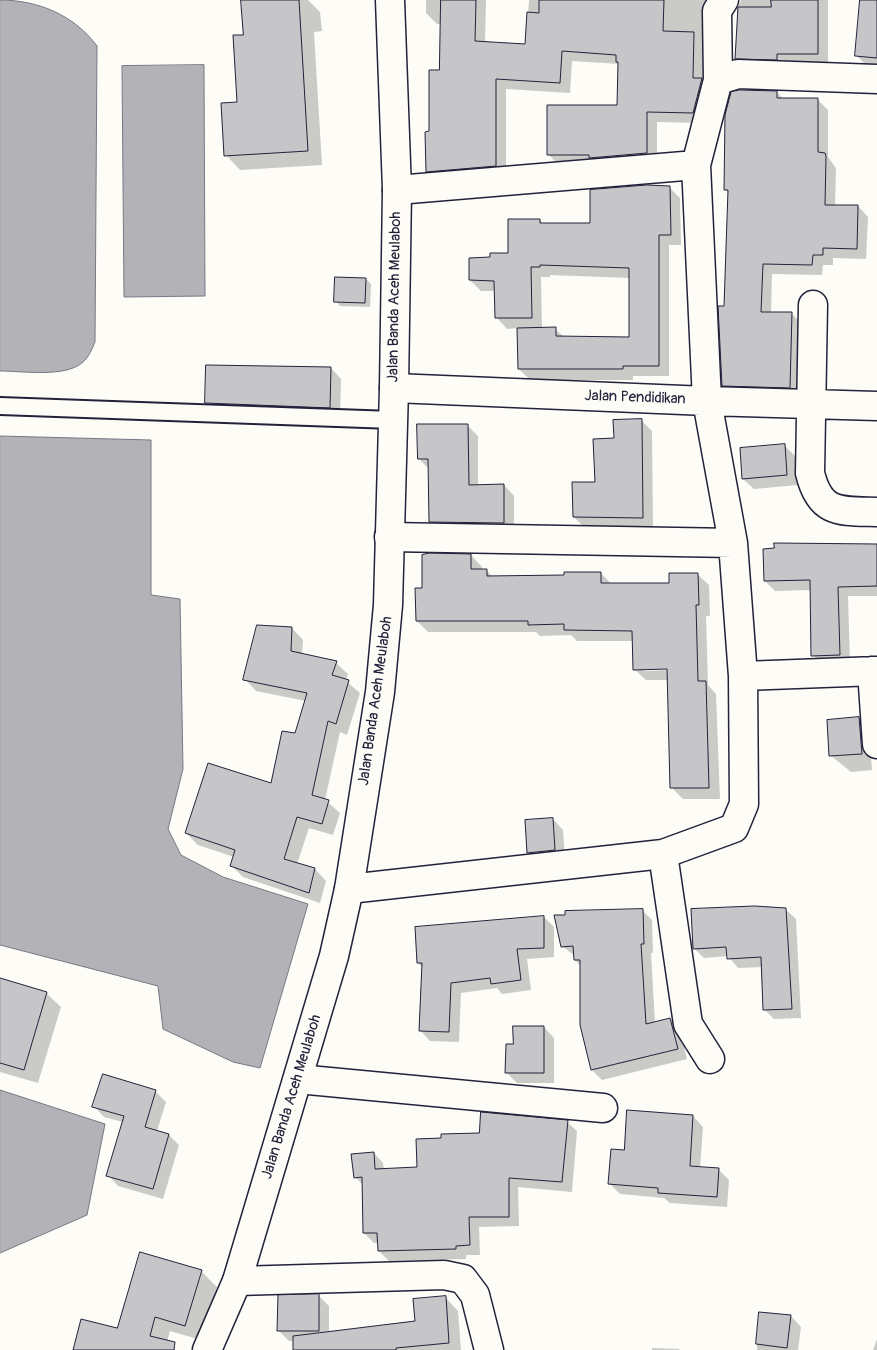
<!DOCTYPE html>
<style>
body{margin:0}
canvas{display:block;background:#fdfcf7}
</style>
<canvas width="877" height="1350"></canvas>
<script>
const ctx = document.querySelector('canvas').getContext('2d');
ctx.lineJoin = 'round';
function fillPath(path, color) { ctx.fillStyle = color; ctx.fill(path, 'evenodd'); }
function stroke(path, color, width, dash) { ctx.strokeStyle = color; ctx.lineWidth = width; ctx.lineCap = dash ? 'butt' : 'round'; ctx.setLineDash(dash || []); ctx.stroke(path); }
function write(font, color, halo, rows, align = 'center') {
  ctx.font = font + ' Pangolin,sans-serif'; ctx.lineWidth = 4; ctx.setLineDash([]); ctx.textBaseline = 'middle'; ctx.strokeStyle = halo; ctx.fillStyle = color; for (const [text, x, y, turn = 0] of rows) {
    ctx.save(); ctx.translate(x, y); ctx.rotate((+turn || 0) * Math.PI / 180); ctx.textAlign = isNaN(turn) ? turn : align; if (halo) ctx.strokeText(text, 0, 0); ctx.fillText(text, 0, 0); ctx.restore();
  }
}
const water = new Path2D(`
 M 0,0 C 38,0 74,15 97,46 L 95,342 C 92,349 89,357 83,362 C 66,378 23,371 0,371 Z
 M 204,65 L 205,296 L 124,297 L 122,66 Z
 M 0,436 L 151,440 L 151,595 L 180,599 L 183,769 L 168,829 L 181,855 L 223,877 L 308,904 L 260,1068 L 233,1062 L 163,1029 L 158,986 L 0,945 Z
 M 0,1090 L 105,1124 L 87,1215 L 0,1253 Z`);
const shadow = new Path2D(`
 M 271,0 L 308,0 L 320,12 L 322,31 L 314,32 L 322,165 L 240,170 L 226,155 L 238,103 L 244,36 Z
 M 426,0 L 486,0 L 485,43 L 526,46 L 529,0 L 724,0 L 721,3 L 705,3 L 703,81 L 712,90 L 704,123 L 657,122 L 657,164 L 559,165 L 548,154 L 619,106 L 619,64 L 572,61 L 570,93 L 506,89 L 506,176 L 437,182 L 427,171 L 440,71 L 442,24 L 437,24 L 426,13 Z
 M 741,0 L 828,0 L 828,64 L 747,69 L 737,58 L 737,11 Z
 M 861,0 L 877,0 L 877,67 L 867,66 L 856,55 Z
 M 777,92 L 783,99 L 818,100 L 828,110 L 828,157 L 836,168 L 835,206 L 858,206 L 868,217 L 866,259 L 833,258 L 833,265 L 823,265 L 822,275 L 772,274 L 771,313 L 791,313 L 802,324 L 800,398 L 734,396 L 723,385 L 729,193 L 725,189 Z
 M 669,187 L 680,198 L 681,245 L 669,245 L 669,376 L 633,376 L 633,380 L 530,380 L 519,369 L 518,328 L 507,329 L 497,318 L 496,291 L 481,291 L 470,280 L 491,258 L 509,254 L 540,220 L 543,224 L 591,224 ZM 550,275 L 630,278 L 630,338 L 564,337 L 555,329 L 542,329 L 541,277 L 550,277 Z
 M 366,279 L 371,284 L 370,307 L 340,306 L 336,301 Z
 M 331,368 L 341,379 L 340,417 L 217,413 L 207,403 Z
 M 641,420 L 652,431 L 653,528 L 584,527 L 574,517 L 596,483 L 615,440 Z
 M 467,425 L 478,436 L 478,486 L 504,485 L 514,496 L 514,533 L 441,532 L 431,522 L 429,469 L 419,459 Z
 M 784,445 L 795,456 L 797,485 L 754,489 L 743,479 Z
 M 877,545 L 877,596 L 848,596 L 850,665 L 823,665 L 813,655 L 812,590 L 775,591 L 765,581 Z
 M 471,555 L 482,567 L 482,570 L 486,570 L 493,577 L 565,576 L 601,573 L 612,585 L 671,585 L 697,574 L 709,585 L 710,616 L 706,616 L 708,685 L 716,694 L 720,799 L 683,799 L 672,788 L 669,680 L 646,680 L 634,669 L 634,641 L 577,641 L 571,635 L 540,636 L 536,632 L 428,632 L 417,621 L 423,589 ZM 644,668 L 673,668 L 673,670 L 644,671 Z
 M 292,628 L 303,640 L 302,655 L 336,663 L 348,674 L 346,681 L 360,693 L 347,735 L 340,732 L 325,800 L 340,813 L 333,835 L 309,828 L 297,864 L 315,869 L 326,881 L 320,903 L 243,877 L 232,866 L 234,857 L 198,845 L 186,833 L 272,785 L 296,735 L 306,701 L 256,691 L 245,679 Z
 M 859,718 L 869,729 L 872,770 L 851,772 L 830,755 Z
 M 553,819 L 563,830 L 565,860 L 539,863 L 528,853 L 526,821 Z
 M 642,910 L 652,920 L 653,953 L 651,953 L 655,1023 L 670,1019 L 680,1029 L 687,1059 L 602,1080 L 592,1070 L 581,1025 L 581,966 L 575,960 L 575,956 L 562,946 Z
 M 786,910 L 796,919 L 801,1018 L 774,1019 L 764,1009 L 762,967 L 738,968 L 728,956 L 704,958 L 694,948 Z
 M 544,917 L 554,927 L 554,957 L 527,959 L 531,990 L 502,994 L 497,988 L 461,993 L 459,1042 L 430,1041 L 420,1030 L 423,968 L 418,963 Z
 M 0,979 L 46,993 L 61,1007 L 38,1083 L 0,1072 Z
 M 544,1027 L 554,1038 L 554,1083 L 517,1083 L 507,1073 L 514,1046 Z
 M 155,1091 L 166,1102 L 157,1131 L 169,1135 L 179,1145 L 163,1199 L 118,1186 L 108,1175 L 123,1122 L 104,1117 L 94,1106 Z
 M 693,1116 L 703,1127 L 700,1168 L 719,1170 L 729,1180 L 727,1207 L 670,1203 L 664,1198 L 620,1194 L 610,1184 L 625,1152 Z
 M 567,1122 L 577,1131 L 572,1192 L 518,1187 L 519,1226 L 479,1227 L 480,1255 L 466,1255 L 466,1259 L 389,1261 L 379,1251 L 379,1243 L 374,1243 L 364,1233 L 363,1185 L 355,1177 L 374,1153 L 383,1163 L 384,1170 L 418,1168 L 480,1134 Z
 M 141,1254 L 202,1272 L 217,1287 L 201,1340 L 170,1331 L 165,1350 L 74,1350 L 118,1329 Z
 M 319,1296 L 329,1306 L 329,1333 L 416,1322 L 445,1297 L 458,1311 L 461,1350 L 331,1350 L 329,1341 L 289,1341 L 279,1331 Z
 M 791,1316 L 801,1327 L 798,1350 L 757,1350 L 757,1344 Z
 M 877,1339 L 877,1350 L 873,1350 Z
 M 652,1348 L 679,1349 L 680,1350 L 652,1350 Z`);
const building = new Path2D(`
 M 241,0 L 299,0 L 308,151 L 224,156 L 221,103 L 237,102 L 233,35 L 243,35 Z
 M 441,0 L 476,0 L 475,41 L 525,44 L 527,12 L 539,13 L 539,0 L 664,0 L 663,31 L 694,32 L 693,78 L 702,78 L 693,113 L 647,112 L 647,153 L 589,158 L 589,155 L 547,155 L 547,105 L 617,105 L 618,62 L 616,62 L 616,55 L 562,51 L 560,83 L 496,79 L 496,166 L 426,172 L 425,132 L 429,131 L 429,70 L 439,70 Z
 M 771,0 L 818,0 L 818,54 L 777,54 L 777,60 L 735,59 L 738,7 L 771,7 Z
 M 860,0 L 877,0 L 877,58 L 855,56 Z
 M 740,90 L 777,91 L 777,98 L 818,98 L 818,152 L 825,153 L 826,156 L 825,205 L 858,205 L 857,249 L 823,248 L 823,255 L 813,255 L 812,265 L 763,264 L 761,312 L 792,312 L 790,388 L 722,386 L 718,306 L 724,306 L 728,190 L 724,190 L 725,115 L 731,92 Z
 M 647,185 L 670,186 L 671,235 L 659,235 L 659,366 L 623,366 L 623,369 L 518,369 L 517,328 L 556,327 L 556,336 L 629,337 L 629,268 L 540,265 L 540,267 L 531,267 L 532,318 L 495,318 L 494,281 L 469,280 L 469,258 L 490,257 L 490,253 L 508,253 L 508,219 L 540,219 L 540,223 L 590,223 L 590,190 Z
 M 335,277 L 366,278 L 365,303 L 334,302 Z
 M 206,365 L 331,367 L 330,408 L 205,403 Z
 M 642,419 L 643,518 L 573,517 L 572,482 L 595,482 L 593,439 L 614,438 L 613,420 Z
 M 417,424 L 468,424 L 469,485 L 504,484 L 504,523 L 429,522 L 428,459 L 418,459 Z
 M 785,444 L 787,475 L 742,479 L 740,448 Z
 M 774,543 L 877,544 L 877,586 L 838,587 L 840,655 L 811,656 L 810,580 L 764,581 L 763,549 L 774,548 Z
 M 430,553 L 471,554 L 471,569 L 487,569 L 487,576 L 564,575 L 564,572 L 601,572 L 601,583 L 669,583 L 669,573 L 698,573 L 699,605 L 696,605 L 698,681 L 706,681 L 709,788 L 670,788 L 667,669 L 633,670 L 632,631 L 564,630 L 564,624 L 528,625 L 528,621 L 416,621 L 415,588 L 422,588 L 422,555 Z
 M 257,625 L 292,627 L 291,651 L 337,661 L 332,675 L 349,680 L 336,724 L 328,721 L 312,795 L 329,800 L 322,824 L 297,817 L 284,859 L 315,868 L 309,893 L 230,866 L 235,850 L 185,833 L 208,763 L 271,783 L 282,731 L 295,733 L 307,693 L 243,680 Z
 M 859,717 L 862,754 L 829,756 L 827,720 Z
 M 553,818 L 555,850 L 527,853 L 525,820 Z
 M 755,906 L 786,908 L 792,1009 L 763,1010 L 761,957 L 727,959 L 726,947 L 693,949 L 691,909 Z
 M 643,909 L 644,944 L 641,944 L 646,1024 L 670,1018 L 678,1049 L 591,1070 L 580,1025 L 580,960 L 574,960 L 573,946 L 561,947 L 554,915 L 565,915 L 565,911 Z
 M 544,916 L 544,948 L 517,949 L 521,980 L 491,984 L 490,978 L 451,983 L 449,1032 L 419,1031 L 422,963 L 417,963 L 415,927 Z
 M 0,978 L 47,992 L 24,1070 L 0,1063 Z
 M 513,1026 L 544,1026 L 544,1073 L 505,1073 L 506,1044 L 513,1044 Z
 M 103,1074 L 156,1090 L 145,1127 L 169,1134 L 153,1189 L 106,1176 L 124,1116 L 92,1107 Z
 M 627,1110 L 693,1115 L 690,1166 L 719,1168 L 717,1197 L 658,1193 L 658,1188 L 608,1184 L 611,1149 L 624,1150 Z
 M 481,1112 L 568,1120 L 562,1182 L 509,1178 L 509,1217 L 469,1217 L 470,1245 L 456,1246 L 456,1249 L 378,1251 L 377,1233 L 363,1233 L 362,1177 L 354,1178 L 351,1154 L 374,1152 L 375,1169 L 417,1167 L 416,1139 L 441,1138 L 441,1134 L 479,1133 Z
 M 140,1252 L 202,1270 L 185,1326 L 155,1317 L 150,1336 L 175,1342 L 174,1350 L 73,1350 L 81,1319 L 117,1328 Z
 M 319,1294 L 319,1331 L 277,1331 L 278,1295 Z
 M 446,1296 L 449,1343 L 396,1348 L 396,1350 L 293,1350 L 293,1336 L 415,1321 L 413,1299 Z
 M 759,1312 L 791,1315 L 787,1348 L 756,1344 Z`);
const service = new Path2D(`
 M 0,406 L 393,420`);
const minor = new Path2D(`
 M 718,80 L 717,11 L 724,0
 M 696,165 L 718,80 L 738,74 L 877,79
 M 813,305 L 810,473 C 820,514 839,511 877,512
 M 394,388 L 707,401 L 877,406
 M 389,537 L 733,543
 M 872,671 L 877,744
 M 743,676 L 877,671
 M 663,854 L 688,1024 L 710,1059
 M 349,889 L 663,854 L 734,828 L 744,804 L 743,676 L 733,543 L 707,401 L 696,165 L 397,190
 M 298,1079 L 603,1108
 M 237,1281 L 444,1275 L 463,1279 L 475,1295 L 489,1350`);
const trunk = new Path2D(`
 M 207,1350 L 237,1281 L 334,956 L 349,889 L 380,692 L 388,605 L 394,388 L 397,190 L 390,0`);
const streetNames = [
 ["Jalan Banda Aceh Meulaboh",395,297,-89],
 ["Jalan Pendidikan",635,398,2],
 ["Jalan Banda Aceh Meulaboh",376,701,-82],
 ["Jalan Banda Aceh Meulaboh",292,1097,-73]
];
fillPath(water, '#b2b2b7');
stroke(water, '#787885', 1);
fillPath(shadow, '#0003');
fillPath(building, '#c6c6c8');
stroke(building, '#22223b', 1);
stroke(service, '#22223b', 20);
stroke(minor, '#22223b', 31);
stroke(trunk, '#22223b', 31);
stroke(service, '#fdfcf7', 16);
stroke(minor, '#fdfcf7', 28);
stroke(trunk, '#fdfcf7', 28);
write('15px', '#22223b', '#fdfcf7', streetNames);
</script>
